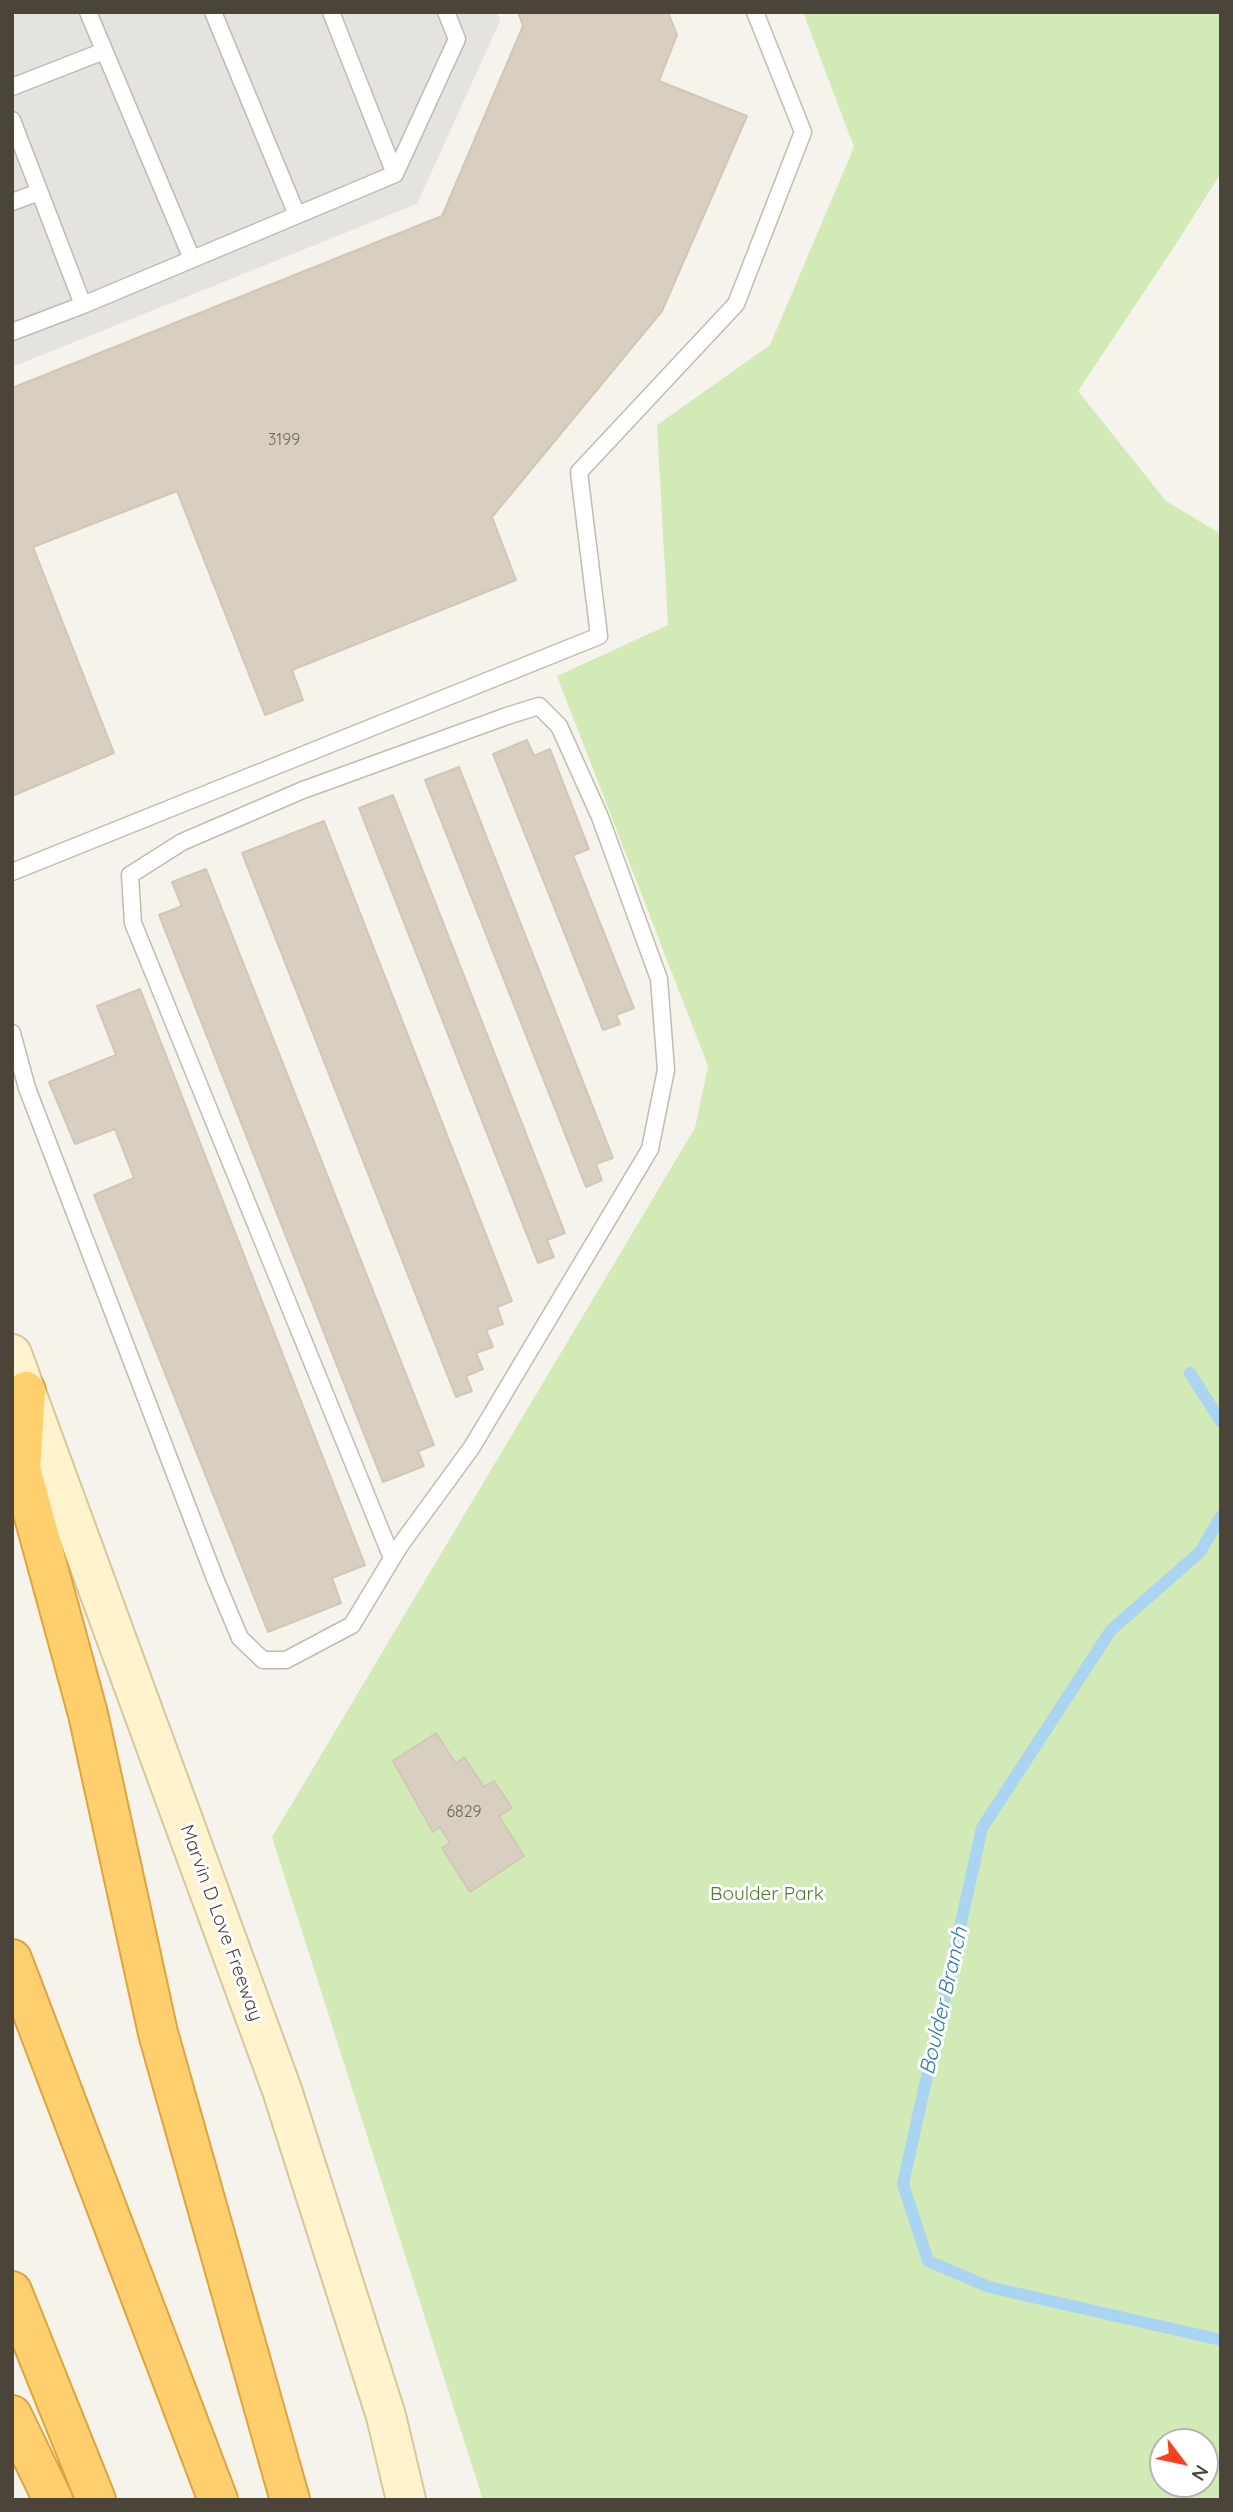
<!DOCTYPE html>
<style>
body{margin:0}
#map{position:relative;width:1233px;height:2512px;overflow:hidden;background:#f6f3ec;font-family:Quicksand,sans-serif}
canvas{display:block}
.frame{position:absolute;inset:0;border:14px solid #4b4439;pointer-events:none}
.north{position:absolute;left:1149px;top:2428px;width:70px;height:70px;box-sizing:border-box;background:#fff;border:2px solid #b7b4b0;border-radius:50%;rotate:122deg;font-size:19px;font-weight:700;line-height:28px;text-align:center;color:#4b4439}
.north::after{content:'';display:block;margin:auto;width:24px;height:32px;background:#fc3f1d;clip-path:polygon(50% 0,100% 100%,50% 72%,0 100%)}
</style>
<div id="map">
<canvas width="1233" height="2512"></canvas>
<div class="frame"></div>
<div class="north">N</div>
</div>
<script>
const ctx = document.querySelector('canvas').getContext('2d');
ctx.lineJoin = 'round';
function fillPath(path, color) { ctx.fillStyle = color; ctx.fill(path, 'evenodd'); }
function stroke(path, color, width, dash) { ctx.strokeStyle = color; ctx.lineWidth = width; ctx.lineCap = dash ? 'butt' : 'round'; ctx.setLineDash(dash || []); ctx.stroke(path); }
function write(font, color, halo, rows, align = 'center') {
  ctx.font = font + ' Quicksand,sans-serif'; ctx.lineWidth = 6; ctx.setLineDash([]); ctx.textBaseline = 'middle'; ctx.strokeStyle = halo; ctx.fillStyle = color; for (const [text, x, y, turn = 0] of rows) {
    ctx.save(); ctx.translate(x, y); ctx.rotate((+turn || 0) * Math.PI / 180); ctx.textAlign = isNaN(turn) ? turn : align; if (halo) ctx.strokeText(text, 0, 0); ctx.fillText(text, 0, 0); ctx.restore();
  }
}
const green = new Path2D(`
 M 803,12 L 1221,12 L 1221,173 L 1174,247 L 1078,391 L 1166,501 L 1221,534 L 1221,2500 L 483,2500 L 272,1837 L 695,1128 L 708,1066 L 557,676 L 668,625 L 657,425 L 770,345 L 854,147 ZM 1163,2442 L 1205,2442 L 1205,2484 L 1163,2484 Z`);
const parking = new Path2D(`
 M 23,12 L 497,12 L 500,21 L 417,204 L 12,367 L 12,17 Z`);
const stream = new Path2D(`
 M 1190,1373 L 1221,1422
 M 1221,1516 L 1200,1552 L 1111,1630 L 982,1828 L 903,2184 L 928,2261 L 989,2287 L 1221,2340`);
const building = new Path2D(`
 M 518,12 L 668,12 L 677,35 L 659,81 L 747,116 L 662,311 L 492,517 L 516,580 L 292,670 L 303,700 L 265,715 L 177,491 L 33,547 L 114,753 L 12,796 L 12,388 L 442,216 L 523,26 Z
 M 527,740 L 534,756 L 550,749 L 589,849 L 573,855 L 634,1008 L 616,1015 L 620,1024 L 603,1030 L 493,754 Z
 M 459,767 L 613,1158 L 596,1164 L 602,1180 L 586,1187 L 425,780 Z
 M 393,795 L 565,1233 L 547,1240 L 554,1257 L 538,1263 L 359,808 Z
 M 324,821 L 512,1301 L 497,1307 L 503,1324 L 486,1330 L 493,1347 L 476,1353 L 483,1369 L 466,1376 L 472,1391 L 456,1397 L 242,853 Z
 M 206,869 L 434,1445 L 418,1451 L 424,1466 L 383,1482 L 159,915 L 182,906 L 172,882 Z
 M 140,989 L 365,1565 L 332,1578 L 341,1603 L 268,1632 L 94,1195 L 134,1178 L 115,1129 L 75,1144 L 49,1082 L 116,1055 L 97,1006 Z
 M 436,1733 L 456,1764 L 464,1757 L 484,1787 L 494,1781 L 512,1808 L 499,1816 L 524,1856 L 470,1892 L 442,1848 L 450,1843 L 440,1827 L 433,1832 L 393,1761 Z`);
const lane = new Path2D(`
 M 88,12 L 192,259
 M 213,12 L 297,215
 M 12,87 L 104,51
 M 12,120 L 83,305
 M 395,174 L 457,39 L 446,12
 M 12,202 L 39,192
 M 12,332 L 83,305 L 395,174 L 331,12
 M 12,872 L 599,636 L 579,472 L 736,304 L 803,132 L 755,12
 M 12,1033 L 27,1088 L 216,1581 L 240,1638 L 263,1660 L 286,1660 L 352,1625 L 399,1547 L 472,1447 L 650,1149 L 666,1070 L 659,979 L 600,817 L 559,726 L 539,706 L 507,716 L 303,790 L 182,842 L 130,875 L 133,923 L 392,1558`);
const secondary = new Path2D(`
 M 12,1354 L 282,2090 L 386,2416 L 406,2500`);
const highway = new Path2D(`
 M 26,1391 L 21,1469 L 88,1714 L 158,2033 L 290,2500
 M 12,1959 L 218,2500
 M 12,2291 L 96,2500
 M 12,2415 L 53,2500`);
const numberNames = [
 ["3199",284,440],
 ["6829",464,1812]
];
const parkNames = [
 ["Boulder Park",767,1894]
];
const streetNames = [
 ["Marvin D Love Freeway",221,1923,70]
];
const waterNames = [
 ["Boulder Branch",944,2001,-77]
];
fillPath(green, '#d2eab5');
fillPath(parking, '#e5e3e0');
stroke(stream, '#a9d4f2', 12);
fillPath(building, '#d8cfc1');
stroke(building, '#d3c7b4', 2);
stroke(lane, '#c2bbae', 19);
stroke(secondary, '#d6c79b', 42);
stroke(highway, '#e0a43c', 42);
stroke(lane, '#fff', 16);
stroke(secondary, '#fff3cd', 38);
stroke(highway, '#ffcf6e', 38);
write('16px', '#6e675b', null, numberNames);
write('19px', '#4a7f2a', '#fff', parkNames);
write('19px', '#4b4439', '#fff', streetNames);
write('italic 21px', '#2e7ab2', '#fff', waterNames);
</script>
